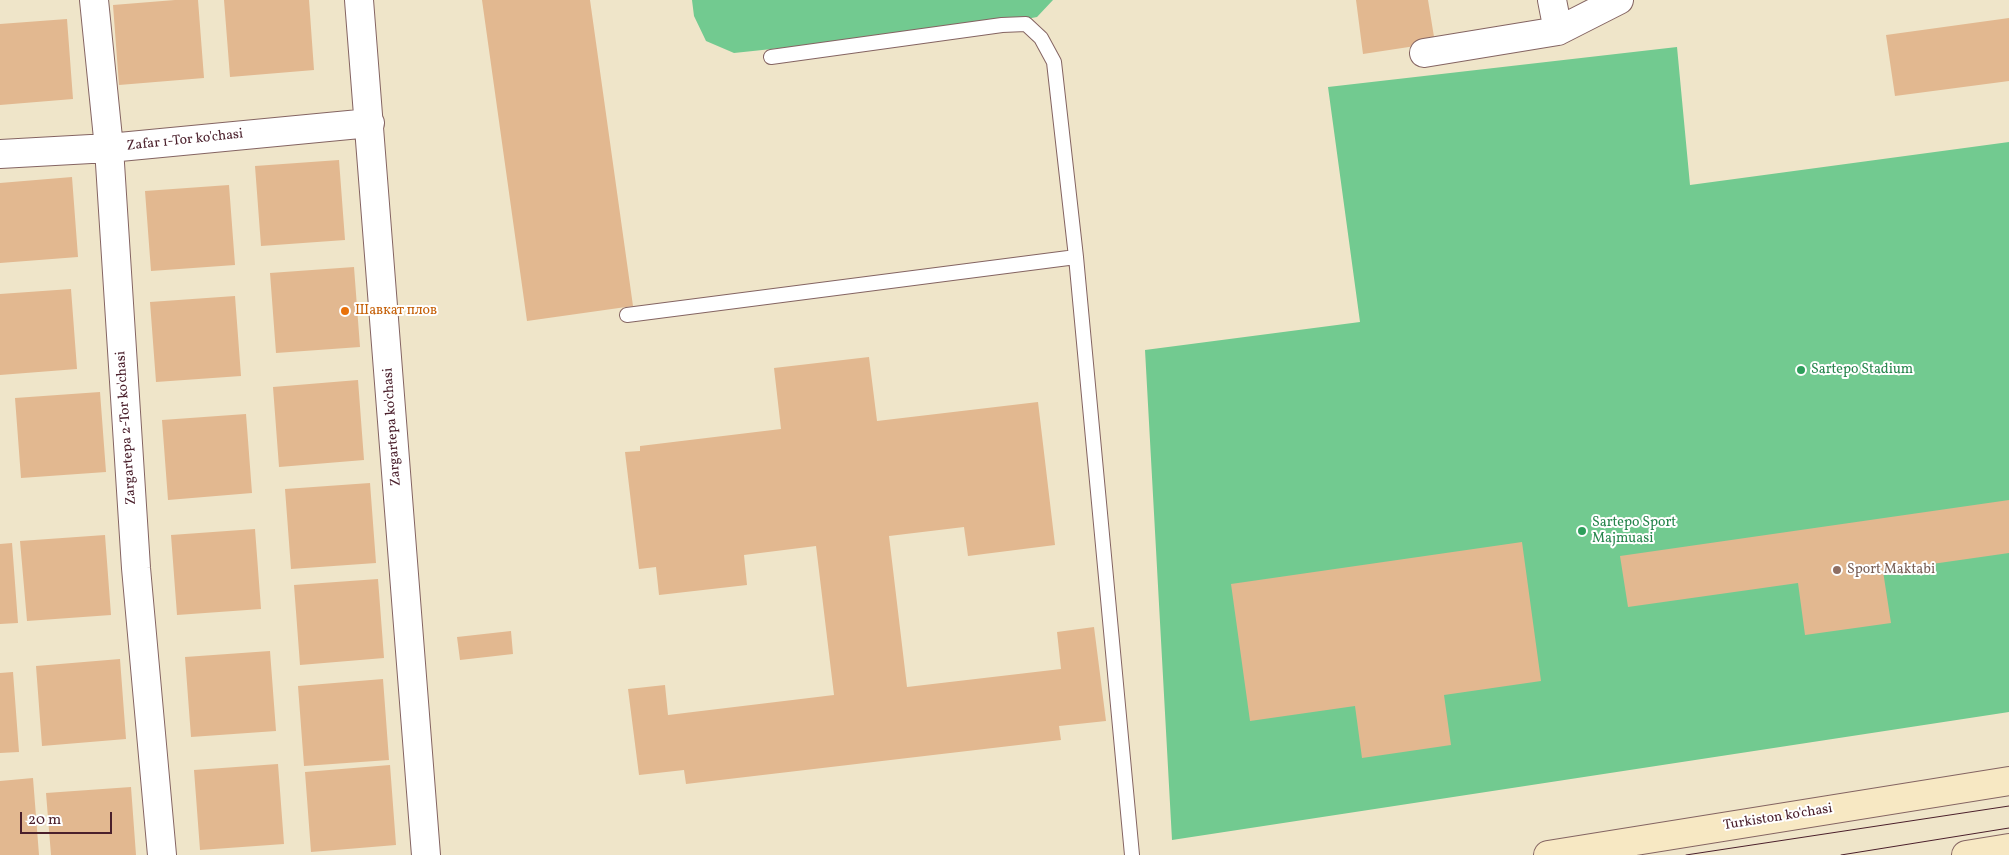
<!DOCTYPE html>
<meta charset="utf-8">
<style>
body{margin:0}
#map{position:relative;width:2009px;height:855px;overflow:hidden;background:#efe5c9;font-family:Vollkorn,serif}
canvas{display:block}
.scale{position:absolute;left:20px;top:812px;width:92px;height:22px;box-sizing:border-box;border:2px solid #4a1f2b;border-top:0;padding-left:6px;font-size:15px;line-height:18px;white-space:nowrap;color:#4a1f2b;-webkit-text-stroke:4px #fff;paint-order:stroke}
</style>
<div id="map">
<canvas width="2009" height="855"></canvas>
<div class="scale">20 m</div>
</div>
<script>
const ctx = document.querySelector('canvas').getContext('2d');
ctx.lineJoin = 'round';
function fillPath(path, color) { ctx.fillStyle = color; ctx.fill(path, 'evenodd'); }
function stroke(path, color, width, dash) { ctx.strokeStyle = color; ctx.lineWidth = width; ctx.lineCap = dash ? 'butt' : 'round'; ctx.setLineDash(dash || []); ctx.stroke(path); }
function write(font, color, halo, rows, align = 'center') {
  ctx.font = font + ' Vollkorn,serif'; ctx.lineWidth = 4; ctx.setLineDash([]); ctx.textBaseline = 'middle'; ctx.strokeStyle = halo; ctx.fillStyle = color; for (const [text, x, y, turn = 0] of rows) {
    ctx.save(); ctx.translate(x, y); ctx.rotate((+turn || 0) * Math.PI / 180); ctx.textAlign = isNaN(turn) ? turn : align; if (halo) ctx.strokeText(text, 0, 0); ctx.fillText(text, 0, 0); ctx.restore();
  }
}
const green = new Path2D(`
 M 692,0 L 1053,0 L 1037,17 L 989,26 L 734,53 L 706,41 L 694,16 Z
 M 1677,47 L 1690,185 L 2009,142 L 2009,712 L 1172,840 L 1145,350 L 1360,322 L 1328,87 Z`);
const building = new Path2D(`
 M 175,0 L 198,0 L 204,78 L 119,85 L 113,5 Z
 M 224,0 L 309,0 L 314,70 L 230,77 Z
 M 482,0 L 590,0 L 633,306 L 527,321 Z
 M 1356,0 L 1428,0 L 1435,43 L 1363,54 Z
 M 2009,18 L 2009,81 L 1895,96 L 1886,35 Z
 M 67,19 L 73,99 L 0,105 L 0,24 Z
 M 339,160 L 345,240 L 261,246 L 255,166 Z
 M 72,177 L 78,257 L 0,263 L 0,183 Z
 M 229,185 L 235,265 L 151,271 L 145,191 Z
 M 354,267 L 360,347 L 276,353 L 270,273 Z
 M 71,289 L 77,369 L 0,375 L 0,294 Z
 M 235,296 L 241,376 L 156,382 L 150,302 Z
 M 869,357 L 877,421 L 1038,402 L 1055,545 L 968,556 L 964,527 L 889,536 L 907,687 L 1061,669 L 1057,632 L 1094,627 L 1106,721 L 1059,726 L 1061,740 L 686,784 L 684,770 L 639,775 L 628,689 L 665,685 L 668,715 L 834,695 L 816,546 L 744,555 L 747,585 L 659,595 L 656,567 L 639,569 L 625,452 L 640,451 L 640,446 L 781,429 L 774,368 Z
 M 358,380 L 364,460 L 279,467 L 273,387 Z
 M 100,392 L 106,472 L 21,478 L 15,398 Z
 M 246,414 L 252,493 L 168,500 L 162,420 Z
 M 370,483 L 376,563 L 291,569 L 285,489 Z
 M 2009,500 L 2009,553 L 1883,571 L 1891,623 L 1805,635 L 1798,583 L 1628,607 L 1620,556 Z
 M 255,529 L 261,609 L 177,615 L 171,535 Z
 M 105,535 L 111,615 L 27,621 L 20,541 Z
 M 1522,542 L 1541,681 L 1444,695 L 1451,745 L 1362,758 L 1355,706 L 1250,721 L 1231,584 Z
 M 12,543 L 18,623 L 0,624 L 0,544 Z
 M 378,579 L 384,658 L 300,665 L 294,585 Z
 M 511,631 L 513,654 L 460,660 L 457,637 Z
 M 270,651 L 276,731 L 191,737 L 185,657 Z
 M 120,659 L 126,739 L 42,746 L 36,666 Z
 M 13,672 L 19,752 L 0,753 L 0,673 Z
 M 383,679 L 389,760 L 304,766 L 298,686 Z
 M 278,764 L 284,844 L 200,850 L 194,770 Z
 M 390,765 L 396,845 L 311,852 L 305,772 Z
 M 33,778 L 39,855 L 0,855 L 0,781 Z
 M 131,787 L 136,855 L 51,855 L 46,793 Z`);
const lane = new Path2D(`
 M 771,57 L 1002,25 L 1026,24 L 1041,38 L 1054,62 L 1076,257 L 1132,855
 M 627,315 L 1076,257`);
const street = new Path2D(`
 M 94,0 L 109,148 L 136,568 L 162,855
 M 359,0 L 426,855
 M 1558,31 L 1619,0
 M 1424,53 L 1558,31 L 1552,0
 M 0,154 L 109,148 L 370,123`);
const secondary = new Path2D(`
 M 1548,855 L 2009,781
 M 1966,855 L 2009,848`);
const tram = new Path2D(`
 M 1686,855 L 2009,806
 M 1841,855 L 2009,828`);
const markers = [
 [345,311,5,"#e8710a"],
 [1801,370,5,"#2e9e5b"],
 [1582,531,5,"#2e9e5b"],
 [1837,570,5,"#8d6e63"]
];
const streetNames = [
 ["Zafar 1-Tor ko'chasi",185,141,-6],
 ["Zargartepa ko'chasi",393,427,-94],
 ["Zargartepa 2-Tor ko'chasi",127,428,-94],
 ["Turkiston ko'chasi",1778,818,-9]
];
const foodNames = [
 ["Шавкат плов",355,311]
];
const leisureNames = [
 ["Sartepo Stadium",1811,370],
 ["Sartepo Sport",1592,523],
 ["Majmuasi",1592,539]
];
const educationNames = [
 ["Sport Maktabi",1847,570]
];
fillPath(green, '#72ca90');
fillPath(building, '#e2b890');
stroke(lane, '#846462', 16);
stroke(street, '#846462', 30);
stroke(secondary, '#846462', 30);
stroke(lane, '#fff', 14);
stroke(street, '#fff', 28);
stroke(secondary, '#f7e8c3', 28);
stroke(tram, '#4a1f2b', 1);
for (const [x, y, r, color] of markers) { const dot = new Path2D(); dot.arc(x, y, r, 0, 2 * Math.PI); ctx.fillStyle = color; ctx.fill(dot); stroke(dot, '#fff', 2); }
write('14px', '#4a1f2b', '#fff', streetNames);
write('14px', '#c56008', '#fff', foodNames, 'left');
write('14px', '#27864d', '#fff', leisureNames, 'left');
write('14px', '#785e54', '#fff', educationNames, 'left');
</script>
